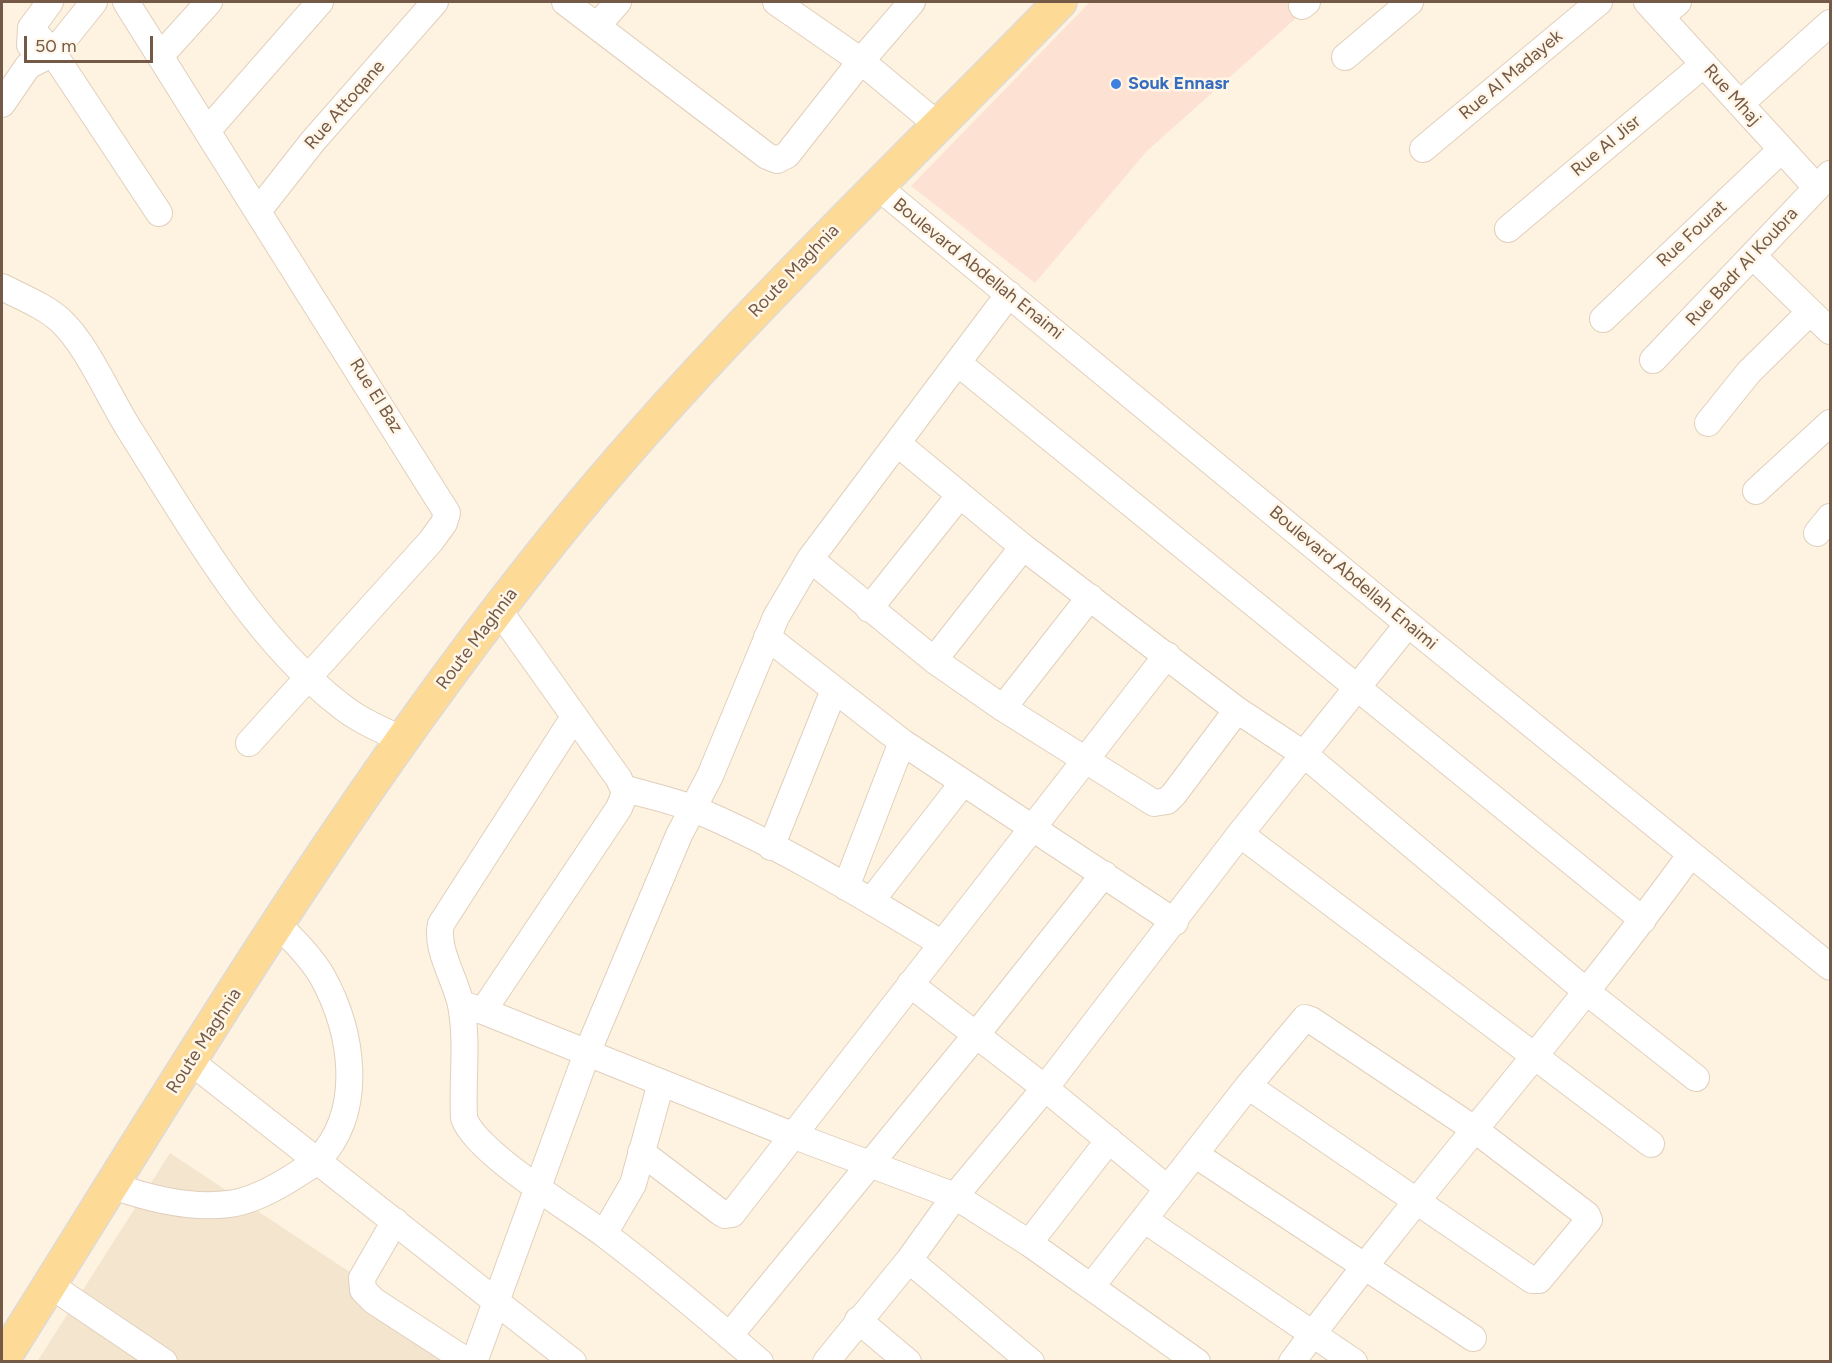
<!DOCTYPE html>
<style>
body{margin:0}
#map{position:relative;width:1832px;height:1363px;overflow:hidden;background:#fdf3e0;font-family:Figtree,sans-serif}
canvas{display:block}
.frame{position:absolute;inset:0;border:3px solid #745947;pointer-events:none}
.scale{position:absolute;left:24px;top:36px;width:129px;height:27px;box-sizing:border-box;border:3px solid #745947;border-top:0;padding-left:8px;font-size:18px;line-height:21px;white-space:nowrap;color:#745947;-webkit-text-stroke:4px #fff6e7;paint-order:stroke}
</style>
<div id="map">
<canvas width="1832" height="1363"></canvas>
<div class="frame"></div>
<div class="scale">50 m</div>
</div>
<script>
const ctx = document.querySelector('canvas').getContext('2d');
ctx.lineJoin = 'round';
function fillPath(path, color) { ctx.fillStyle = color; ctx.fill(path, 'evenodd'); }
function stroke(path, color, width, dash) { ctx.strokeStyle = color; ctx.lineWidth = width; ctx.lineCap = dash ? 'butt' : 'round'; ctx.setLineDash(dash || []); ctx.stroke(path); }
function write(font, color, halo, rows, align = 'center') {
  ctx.font = font + ' Figtree,sans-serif'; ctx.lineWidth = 5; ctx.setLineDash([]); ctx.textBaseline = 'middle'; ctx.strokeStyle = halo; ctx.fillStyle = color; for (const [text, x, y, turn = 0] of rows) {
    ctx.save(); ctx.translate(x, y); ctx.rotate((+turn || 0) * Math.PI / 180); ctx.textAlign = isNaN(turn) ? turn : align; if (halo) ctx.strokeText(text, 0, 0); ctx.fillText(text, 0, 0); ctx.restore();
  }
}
const residential = new Path2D(`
 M 170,1153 L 484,1361 L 37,1362 Z`);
const commercial = new Path2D(`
 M 1090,2 L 1314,2 L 1147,151 L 1035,283 L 911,186 Z`);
const minor = new Path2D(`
 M 126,2 L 447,513 L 444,523 L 431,541 L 249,743
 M 565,2 L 767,156 L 777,160 L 787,155 L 861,61 L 912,2
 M 776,2 L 861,61 L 938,125
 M 1647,2 L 1817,188
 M 1302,6 L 1307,2
 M 1661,17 L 1678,2
 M 597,26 L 618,2
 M 31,28 L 53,53 L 159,213
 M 30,45 L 31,28 L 50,2
 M 161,55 L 209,2
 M 1345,57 L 1410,2
 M 2,104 L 28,66 L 53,53 L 94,2
 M 1740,104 L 1830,23
 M 207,131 L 320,2
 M 1423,149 L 1599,2
 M 877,186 L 1408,624 L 1830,967
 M 258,211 L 313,141 L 435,2
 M 1508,229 L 1704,64
 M 1753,256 L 1830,331
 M 2,287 C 21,297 45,306 61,321 C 88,346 110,400 131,432 C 189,524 253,638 340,705 C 358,720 382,730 403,740
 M 1603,319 L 1781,150
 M 1653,360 L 1830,174
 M 958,363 L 1643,920
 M 1708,423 L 1749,372 L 1810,312
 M 897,443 L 1023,547 L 1237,710 L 1305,755 L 1587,992 L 1696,1078
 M 1756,491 L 1830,423
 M 1817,533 L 1830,517
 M 810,559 L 934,660 L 1003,708 L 1154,803 L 1167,801 L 1174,794 L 1237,710
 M 869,609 L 959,496
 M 767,637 L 902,742 L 1175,922
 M 934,660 L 1023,547
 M 1003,708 L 1090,597
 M 574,717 L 441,924 C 435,949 456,980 461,1005 C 468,1042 462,1080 464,1118 C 475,1152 572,1210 604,1234 C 657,1274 709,1318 760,1362
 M 623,788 C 646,795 671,800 694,809 C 780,845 861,895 941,943
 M 1240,834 L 1651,1144
 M 771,847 L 834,690
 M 846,887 L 902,742
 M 871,901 L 962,784
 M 910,984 L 1045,1088 L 1168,1189
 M 461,1004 L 483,1011 L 792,1135 L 955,1196 L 1029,1243 L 1197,1362
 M 483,1011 L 619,808 L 625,793 L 619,779 L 498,609
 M 190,1061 L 573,1362
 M 641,1152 L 720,1212 L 725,1215 L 732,1214 L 1167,655
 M 1196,1155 L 1473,1338
 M 114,1186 C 150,1199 190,1209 229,1204 C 253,1201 276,1188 296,1175 C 303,1170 312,1166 318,1160 C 366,1110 352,1030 322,976 C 310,956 294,940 278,925
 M 1145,1220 L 1354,1362
 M 395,1221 L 362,1278 L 363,1290 L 374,1301 L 468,1362
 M 604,1234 L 633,1184 L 661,1083
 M 1029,1243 L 1109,1140
 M 909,1260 L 1031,1362
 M 50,1285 L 164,1362
 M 1091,1287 L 1248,1086 L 1305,1018 L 1311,1020 L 1474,1129 L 1587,1215 L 1589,1220 L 1539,1280 L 1532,1280 L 1248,1086
 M 858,1320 L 908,1362
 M 729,1336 L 976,1035 L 1104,874
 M 474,1362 L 587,1053 L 679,835 L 710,776 L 776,617 L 810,559 L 1009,294
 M 826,1362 L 909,1260 L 955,1196 L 1045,1088 L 1240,834 L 1408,624
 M 1292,1362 C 1420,1188 1565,1028 1691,854`);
const major = new Path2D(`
 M 2,1361 C 171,1092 334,816 532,566 C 691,363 881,186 1060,2`);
const markers = [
 [1116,84,6,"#3f7fe0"]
];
const streetNames = [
 ["Rue Al Madayek",1511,75,-40],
 ["Rue Mhaj",1732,95,48],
 ["Rue Attoqane",345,105,-49],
 ["Rue Al Jisr",1606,146,-40],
 ["Rue Fourat",1692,234,-43],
 ["Rue Badr Al Koubra",1742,267,-47],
 ["Boulevard Abdellah Enaimi",978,269,39],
 ["Route Maghnia",794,271,-46],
 ["Rue El Baz",376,396,58],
 ["Boulevard Abdellah Enaimi",1353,578,40],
 ["Route Maghnia",477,639,-53],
 ["Route Maghnia",204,1041,-57]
];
const shopNames = [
 ["Souk Ennasr",1128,84]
];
fillPath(residential, '#f4e5cf');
fillPath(commercial, '#fde2d4');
stroke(minor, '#e1cfbc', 28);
stroke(major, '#e0dad7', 36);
stroke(minor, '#fff', 26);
stroke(major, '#fddb97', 33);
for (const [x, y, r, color] of markers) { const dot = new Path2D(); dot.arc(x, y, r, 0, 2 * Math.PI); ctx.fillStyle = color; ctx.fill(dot); stroke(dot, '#fff6e7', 2); }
write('18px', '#745947', '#fff6e7', streetNames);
write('bold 18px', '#366cbe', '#fff6e7', shopNames, 'left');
</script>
